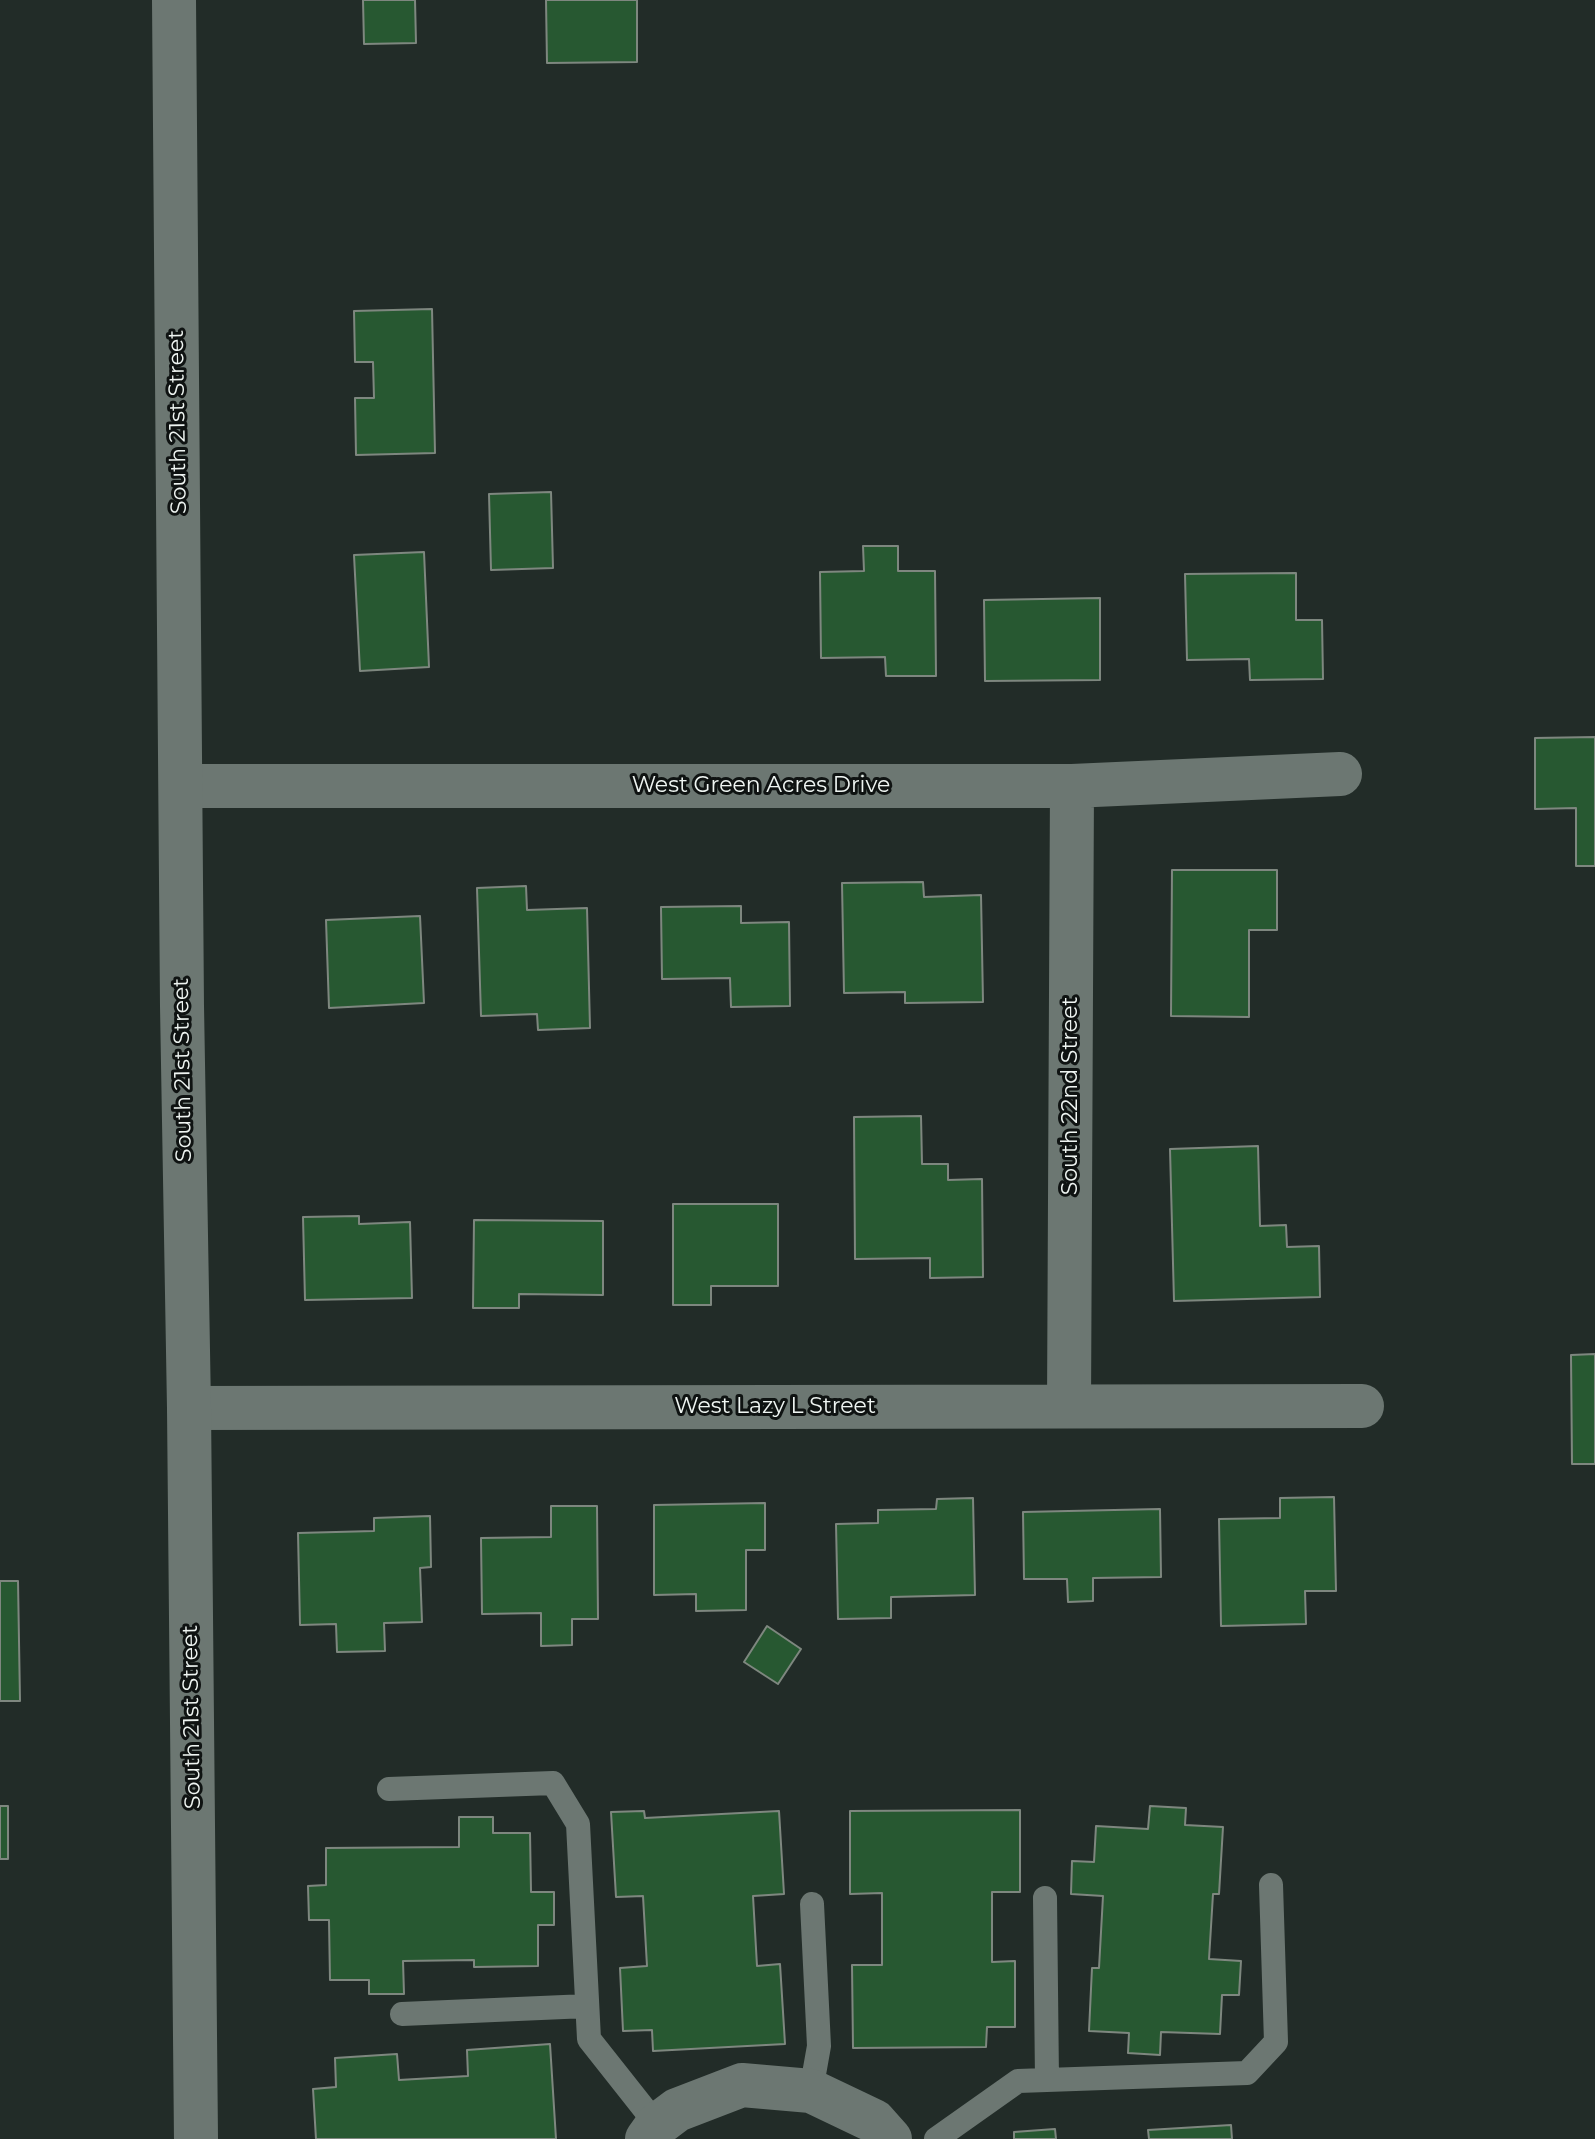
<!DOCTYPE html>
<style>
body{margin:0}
canvas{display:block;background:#222c28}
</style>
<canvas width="1595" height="2139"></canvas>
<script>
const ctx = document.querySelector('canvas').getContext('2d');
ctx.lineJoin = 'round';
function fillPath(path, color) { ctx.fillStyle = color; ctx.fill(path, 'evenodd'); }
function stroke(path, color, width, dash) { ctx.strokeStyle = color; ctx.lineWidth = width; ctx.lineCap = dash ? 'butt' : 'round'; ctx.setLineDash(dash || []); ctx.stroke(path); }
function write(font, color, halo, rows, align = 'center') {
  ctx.font = font + ' Montserrat,sans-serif'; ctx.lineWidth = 6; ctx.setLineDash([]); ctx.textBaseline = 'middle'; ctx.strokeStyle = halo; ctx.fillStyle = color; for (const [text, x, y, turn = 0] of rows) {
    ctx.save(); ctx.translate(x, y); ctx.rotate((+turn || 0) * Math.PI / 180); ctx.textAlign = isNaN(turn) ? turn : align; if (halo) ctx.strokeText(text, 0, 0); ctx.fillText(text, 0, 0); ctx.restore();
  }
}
const building = new Path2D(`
 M 363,0 L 415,0 L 416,43 L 364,44 Z
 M 546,0 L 637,0 L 637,62 L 547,63 Z
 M 432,309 L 435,453 L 356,455 L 355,398 L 374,398 L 373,362 L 355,362 L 354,311 Z
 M 551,492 L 553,568 L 491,570 L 489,494 Z
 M 863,546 L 898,546 L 898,571 L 935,571 L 936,676 L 886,676 L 885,657 L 821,658 L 820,572 L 864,571 Z
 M 424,552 L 429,667 L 360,671 L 354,555 Z
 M 1296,573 L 1296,620 L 1322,620 L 1323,679 L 1250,680 L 1249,659 L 1187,660 L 1185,574 Z
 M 1100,598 L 1100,680 L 985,681 L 984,600 Z
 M 1595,737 L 1595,866 L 1576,866 L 1576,808 L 1535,809 L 1535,738 Z
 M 1172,870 L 1277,870 L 1277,930 L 1249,930 L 1249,1017 L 1171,1016 Z
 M 923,882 L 924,897 L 981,895 L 983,1002 L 905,1003 L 905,992 L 844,993 L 842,883 Z
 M 526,886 L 527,910 L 587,908 L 590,1028 L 538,1030 L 537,1014 L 481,1016 L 477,888 Z
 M 741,906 L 741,923 L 789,922 L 790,1006 L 731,1007 L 730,978 L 662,979 L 661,907 Z
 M 420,916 L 424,1003 L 329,1008 L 326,920 Z
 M 921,1116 L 922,1164 L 948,1164 L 948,1180 L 982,1179 L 983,1277 L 930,1278 L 930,1258 L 855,1259 L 854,1117 Z
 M 1258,1146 L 1260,1226 L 1286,1225 L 1287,1247 L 1319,1246 L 1320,1297 L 1174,1301 L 1170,1149 Z
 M 673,1204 L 778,1204 L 778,1286 L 711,1286 L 711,1305 L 673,1305 Z
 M 359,1216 L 359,1224 L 410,1222 L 412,1298 L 305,1300 L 303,1217 Z
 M 474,1220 L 603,1221 L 603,1295 L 519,1294 L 519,1308 L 473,1308 Z
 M 1595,1354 L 1595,1464 L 1572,1464 L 1571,1355 Z
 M 1334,1497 L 1336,1591 L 1305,1591 L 1306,1624 L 1221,1626 L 1219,1519 L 1280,1518 L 1280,1498 Z
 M 973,1498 L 975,1595 L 891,1597 L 891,1618 L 838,1619 L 836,1524 L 878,1523 L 878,1510 L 936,1509 L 937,1499 Z
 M 765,1503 L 765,1550 L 746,1550 L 746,1610 L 696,1611 L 696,1594 L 654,1595 L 654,1505 Z
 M 551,1506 L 597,1506 L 598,1619 L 572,1619 L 572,1645 L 541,1646 L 541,1613 L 482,1614 L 481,1538 L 551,1537 Z
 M 1160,1509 L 1161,1577 L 1093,1578 L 1093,1601 L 1068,1602 L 1067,1579 L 1024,1579 L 1023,1512 Z
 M 430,1516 L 431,1567 L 420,1568 L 422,1622 L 384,1623 L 385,1651 L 337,1652 L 336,1624 L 300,1625 L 298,1533 L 374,1531 L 374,1518 Z
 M 0,1581 L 18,1581 L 20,1701 L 0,1701 Z
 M 767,1626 L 801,1649 L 778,1684 L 744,1662 Z
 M 0,1806 L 8,1806 L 8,1859 L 0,1859 Z
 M 1150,1806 L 1186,1808 L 1185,1825 L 1223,1827 L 1219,1894 L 1213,1894 L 1209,1959 L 1241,1961 L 1239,1995 L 1222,1995 L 1220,2034 L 1161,2032 L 1160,2055 L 1128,2053 L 1129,2033 L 1089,2031 L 1092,1968 L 1099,1968 L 1103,1896 L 1071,1894 L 1072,1861 L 1094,1862 L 1096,1826 L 1148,1829 Z
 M 1020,1810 L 1020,1892 L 992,1892 L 992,1962 L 1015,1961 L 1015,2027 L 987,2027 L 986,2047 L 853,2048 L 852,1965 L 882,1965 L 882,1893 L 850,1894 L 850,1811 Z
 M 644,1811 L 645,1818 L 779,1811 L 784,1894 L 753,1896 L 757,1966 L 780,1964 L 785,2044 L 653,2051 L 652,2030 L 623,2031 L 620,1968 L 647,1966 L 643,1896 L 616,1897 L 611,1812 Z
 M 459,1817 L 493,1817 L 493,1833 L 530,1833 L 531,1892 L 554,1892 L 554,1925 L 538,1925 L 538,1966 L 474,1967 L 474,1960 L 403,1961 L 404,1994 L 369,1994 L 369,1980 L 330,1980 L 329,1920 L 309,1920 L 308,1886 L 326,1885 L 326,1848 L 459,1847 Z
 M 550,2044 L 556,2139 L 316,2139 L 313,2089 L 336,2087 L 335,2058 L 397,2054 L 399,2080 L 468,2076 L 467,2050 Z
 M 1231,2125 L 1232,2139 L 1149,2139 L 1148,2130 Z
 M 1055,2129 L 1056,2139 L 1014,2139 L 1014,2132 Z`);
const service = new Path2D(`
 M 389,1789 L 553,1783 L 578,1824 L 589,2039 L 657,2125
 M 1045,1898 L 1047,2080
 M 402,2014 L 587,2006
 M 811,2091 L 819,2046 L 812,1904
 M 936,2139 L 1018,2081 L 1247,2073 L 1276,2042 L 1271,1885`);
const minor = new Path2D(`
 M 181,786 L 1072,786 L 1340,774
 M 1069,1406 L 1072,786
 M 189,1408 L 1362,1406
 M 647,2139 L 657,2125 L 677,2110 L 742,2085 L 811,2091 L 874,2121 L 890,2139`);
const tertiary = new Path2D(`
 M 174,0 L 182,1006 L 189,1408 L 196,2139`);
const streetNames = [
 ["South 21st Street",178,422,-91],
 ["West Green Acres Drive",761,786],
 ["South 21st Street",183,1070,-91],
 ["South 22nd Street",1071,1096,-90],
 ["West Lazy L Street",775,1407],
 ["South 21st Street",192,1717,-91]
];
fillPath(building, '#275831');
stroke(building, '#7e877f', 2);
stroke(service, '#6c7772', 24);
stroke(minor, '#6c7772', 44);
stroke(tertiary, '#6c7772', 44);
write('22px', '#eff5f2', '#0f1312', streetNames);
</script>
